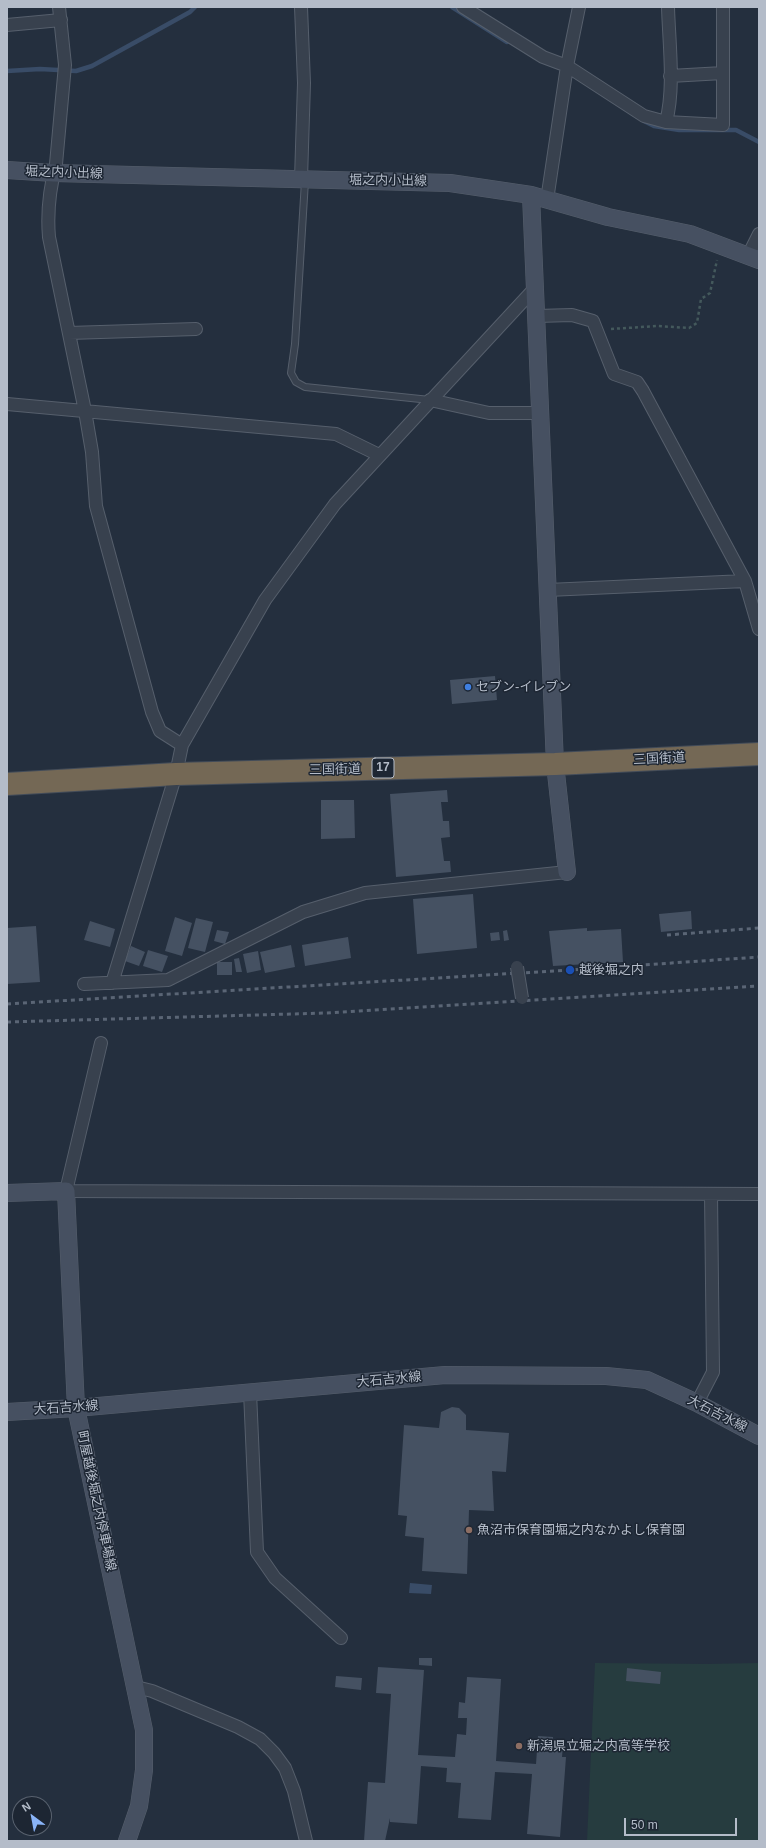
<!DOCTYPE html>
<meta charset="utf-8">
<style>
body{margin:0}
#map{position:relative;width:766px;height:1848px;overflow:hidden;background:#242f3e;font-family:Arial,sans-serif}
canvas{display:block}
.frame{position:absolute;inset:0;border:8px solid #b4bcc9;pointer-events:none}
.north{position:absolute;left:12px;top:1796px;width:40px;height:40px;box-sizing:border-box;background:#1d2633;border:1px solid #59626f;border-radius:50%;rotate:328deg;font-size:11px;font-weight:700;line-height:16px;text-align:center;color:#b4bcc9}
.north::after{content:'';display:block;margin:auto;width:14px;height:18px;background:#8ab4f8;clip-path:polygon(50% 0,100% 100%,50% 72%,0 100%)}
.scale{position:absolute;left:624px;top:1818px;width:113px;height:18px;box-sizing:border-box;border:2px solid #b4bcc9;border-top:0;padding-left:5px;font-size:12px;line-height:14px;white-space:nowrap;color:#b4bcc9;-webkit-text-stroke:3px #1d2633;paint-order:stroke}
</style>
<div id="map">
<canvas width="766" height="1848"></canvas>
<div class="frame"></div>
<div class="north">N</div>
<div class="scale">50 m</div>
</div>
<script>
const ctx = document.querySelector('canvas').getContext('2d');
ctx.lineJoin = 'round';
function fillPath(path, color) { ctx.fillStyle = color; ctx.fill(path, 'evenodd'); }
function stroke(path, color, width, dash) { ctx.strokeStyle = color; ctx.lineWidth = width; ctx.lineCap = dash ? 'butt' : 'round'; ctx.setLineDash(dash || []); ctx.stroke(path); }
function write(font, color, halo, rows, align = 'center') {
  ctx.font = font + ' Arial,"Noto Sans JP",sans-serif'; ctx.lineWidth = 3; ctx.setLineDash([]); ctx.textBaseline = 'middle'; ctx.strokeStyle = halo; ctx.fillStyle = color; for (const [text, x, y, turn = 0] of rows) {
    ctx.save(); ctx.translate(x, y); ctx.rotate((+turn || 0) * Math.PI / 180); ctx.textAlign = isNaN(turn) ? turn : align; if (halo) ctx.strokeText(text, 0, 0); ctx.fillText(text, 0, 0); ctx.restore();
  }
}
const green = new Path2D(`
 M 595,1663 L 707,1664 L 759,1663 L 759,1841 L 587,1841 Z`);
const water = new Path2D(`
 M 410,1583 L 432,1585 L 431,1594 L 409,1593 Z`);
const stream = new Path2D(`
 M 452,7 L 507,42
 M 7,71 L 40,69 L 76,71 L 92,66 L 190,12 L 195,7
 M 644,121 L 654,126 L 679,130 L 736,130 L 759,142`);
const building = new Path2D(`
 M 495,676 L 497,700 L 452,704 L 450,680 Z
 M 447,790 L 448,802 L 441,802 L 443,821 L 449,821 L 450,837 L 441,838 L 444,861 L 450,861 L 451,872 L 396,877 L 390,794 Z
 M 321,800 L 354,800 L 355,838 L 321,839 Z
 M 473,894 L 477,948 L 417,954 L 413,899 Z
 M 691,911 L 692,929 L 661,932 L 659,914 Z
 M 175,917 L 192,923 L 182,956 L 165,951 Z
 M 196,918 L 213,922 L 205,952 L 188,948 Z
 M 90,921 L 115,929 L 110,947 L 84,940 Z
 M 36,926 L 40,982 L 7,984 L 7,928 Z
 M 587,928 L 587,931 L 621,929 L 623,962 L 553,966 L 549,931 Z
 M 217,930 L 229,932 L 225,944 L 214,941 Z
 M 507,930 L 509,940 L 504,941 L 503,931 Z
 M 499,932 L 500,940 L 491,941 L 490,933 Z
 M 348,937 L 351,958 L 305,966 L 302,945 Z
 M 291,945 L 295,967 L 265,973 L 260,952 Z
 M 131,946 L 145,952 L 139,966 L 125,961 Z
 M 148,950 L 168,956 L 162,972 L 143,966 Z
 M 258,951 L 261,970 L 247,973 L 243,954 Z
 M 239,958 L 242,972 L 236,972 L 234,959 Z
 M 217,962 L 232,962 L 232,975 L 217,975 Z
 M 452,1407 L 459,1408 L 466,1415 L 466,1430 L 509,1433 L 506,1472 L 492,1471 L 494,1511 L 469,1510 L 467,1574 L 422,1571 L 424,1538 L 405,1536 L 407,1516 L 398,1515 L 404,1425 L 439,1428 L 441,1412 Z
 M 419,1658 L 432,1658 L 432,1666 L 419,1665 Z
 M 378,1667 L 424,1670 L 418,1755 L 455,1757 L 457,1734 L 466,1735 L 467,1718 L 458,1718 L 459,1702 L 465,1703 L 467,1677 L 501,1679 L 496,1761 L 536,1764 L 538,1736 L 553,1737 L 553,1744 L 563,1745 L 562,1757 L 566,1757 L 560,1837 L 527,1834 L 532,1774 L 495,1772 L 491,1820 L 458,1818 L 461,1783 L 446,1782 L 447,1768 L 421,1766 L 417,1824 L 390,1822 L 390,1818 L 385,1841 L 364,1841 L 368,1782 L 385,1783 L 391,1694 L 376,1693 Z
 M 627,1668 L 661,1672 L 660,1684 L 626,1681 Z
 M 336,1676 L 362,1678 L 361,1690 L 335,1687 Z`);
const path = new Path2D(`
 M 611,329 L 657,326 L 689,328 L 697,323 L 701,299 L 710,293 L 717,260`);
const lane = new Path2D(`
 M 305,181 L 295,344 L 291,373 L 296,382 L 305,387 L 430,400`);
const street = new Path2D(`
 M 59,7 L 65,65 L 56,164 C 50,187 47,214 49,237 L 85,411 L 92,452 L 96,506 L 152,712 L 160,731 L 182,745
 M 463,7 L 543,57 L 567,66 L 644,116 L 666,122 L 723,125 L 723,7
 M 7,25 L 61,20
 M 670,76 L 723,73
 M 666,122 C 675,88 669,43 668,7
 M 301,179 L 304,83 L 301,7
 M 547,200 L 567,66 L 579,7
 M 748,256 L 759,234
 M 537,316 L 572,315 L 593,321 L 614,374 L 637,382 L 643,391 L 745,581 L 759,629
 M 69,333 L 196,329
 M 430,400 L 489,413 L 542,413
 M 7,404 L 336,434 L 379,455
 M 548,590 L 745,581
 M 112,983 L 176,774 L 182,745 L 265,600 L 335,504 L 536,287
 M 84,984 L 168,980 L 303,912 L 365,893 L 567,872
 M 101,1043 L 66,1191 L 759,1194
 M 250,1392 L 257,1552 L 275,1578 L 341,1638
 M 697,1403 L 713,1372 L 711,1194
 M 136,1687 L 152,1691 L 238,1727 L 260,1739 L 274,1753 L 285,1768 L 294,1791 L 306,1841`);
const secondary = new Path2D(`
 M 7,170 L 54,173 L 450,183 L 531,195 L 608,217 L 690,234 L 759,260
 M 531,195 L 555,764 L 567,872
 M 7,1193 L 66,1191 L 76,1408 L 144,1730 L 144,1770 L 139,1806 L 127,1841
 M 7,1412 L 76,1408 L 445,1375 L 606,1376 L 647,1380 L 697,1403 L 759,1436`);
const highway = new Path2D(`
 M 7,784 L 176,774 L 555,764 L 759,754`);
const rail = new Path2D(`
 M 667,935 L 759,928
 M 7,1004 L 570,970 L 759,957
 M 7,1022 L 327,1013 L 759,986`);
const streetBridge = new Path2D(`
 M 517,967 L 522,998`);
const markers = [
 [468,687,4,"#3f7fe0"],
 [570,970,5,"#1a4fb4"],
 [469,1530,4,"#8d6e63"],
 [519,1746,4,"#8d6e63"]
];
const shields = [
 [383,768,22]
];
const shieldNames = [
 ["17",383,768]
];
const streetNames = [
 ["堀之内小出線",64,173,2],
 ["堀之内小出線",388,181,1],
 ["三国街道",659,759,-3],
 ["三国街道",335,770,-1],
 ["大石吉水線",389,1380,-5],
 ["大石吉水線",66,1408,-4],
 ["大石吉水線",717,1414,27],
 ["町屋越後堀之内停車場線",96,1501,78]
];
const poiNames = [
 ["セブン-イレブン",476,687],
 ["越後堀之内",579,970],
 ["魚沼市保育園堀之内なかよし保育園",477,1530],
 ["新潟県立堀之内高等学校",527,1746]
];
fillPath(green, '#263c3f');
fillPath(water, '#394c67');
stroke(stream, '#394c67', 4.5);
fillPath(building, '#455162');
stroke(lane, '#565f6c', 8);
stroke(street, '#565f6c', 14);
stroke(secondary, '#565f6c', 18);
stroke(highway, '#434c59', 24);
stroke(path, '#44595c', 2.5, [3, 3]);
stroke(lane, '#38414e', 6);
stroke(street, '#38414e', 12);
stroke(secondary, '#465061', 17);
stroke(highway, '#746855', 22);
stroke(rail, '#5a6575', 3, [4, 4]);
stroke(streetBridge, '#565f6c', 14, []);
stroke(streetBridge, '#38414e', 12);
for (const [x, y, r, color] of markers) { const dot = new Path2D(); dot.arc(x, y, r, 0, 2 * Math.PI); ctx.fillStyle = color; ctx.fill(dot); stroke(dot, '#1d2633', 1.5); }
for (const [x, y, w] of shields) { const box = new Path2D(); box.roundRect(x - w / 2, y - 10, w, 20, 3); ctx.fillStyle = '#1d2633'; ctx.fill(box); stroke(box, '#b4bcc9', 1); }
write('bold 12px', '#b4bcc9', null, shieldNames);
write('13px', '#b4bcc9', '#1d2633', streetNames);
write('13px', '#b4bcc9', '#1d2633', poiNames, 'left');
</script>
